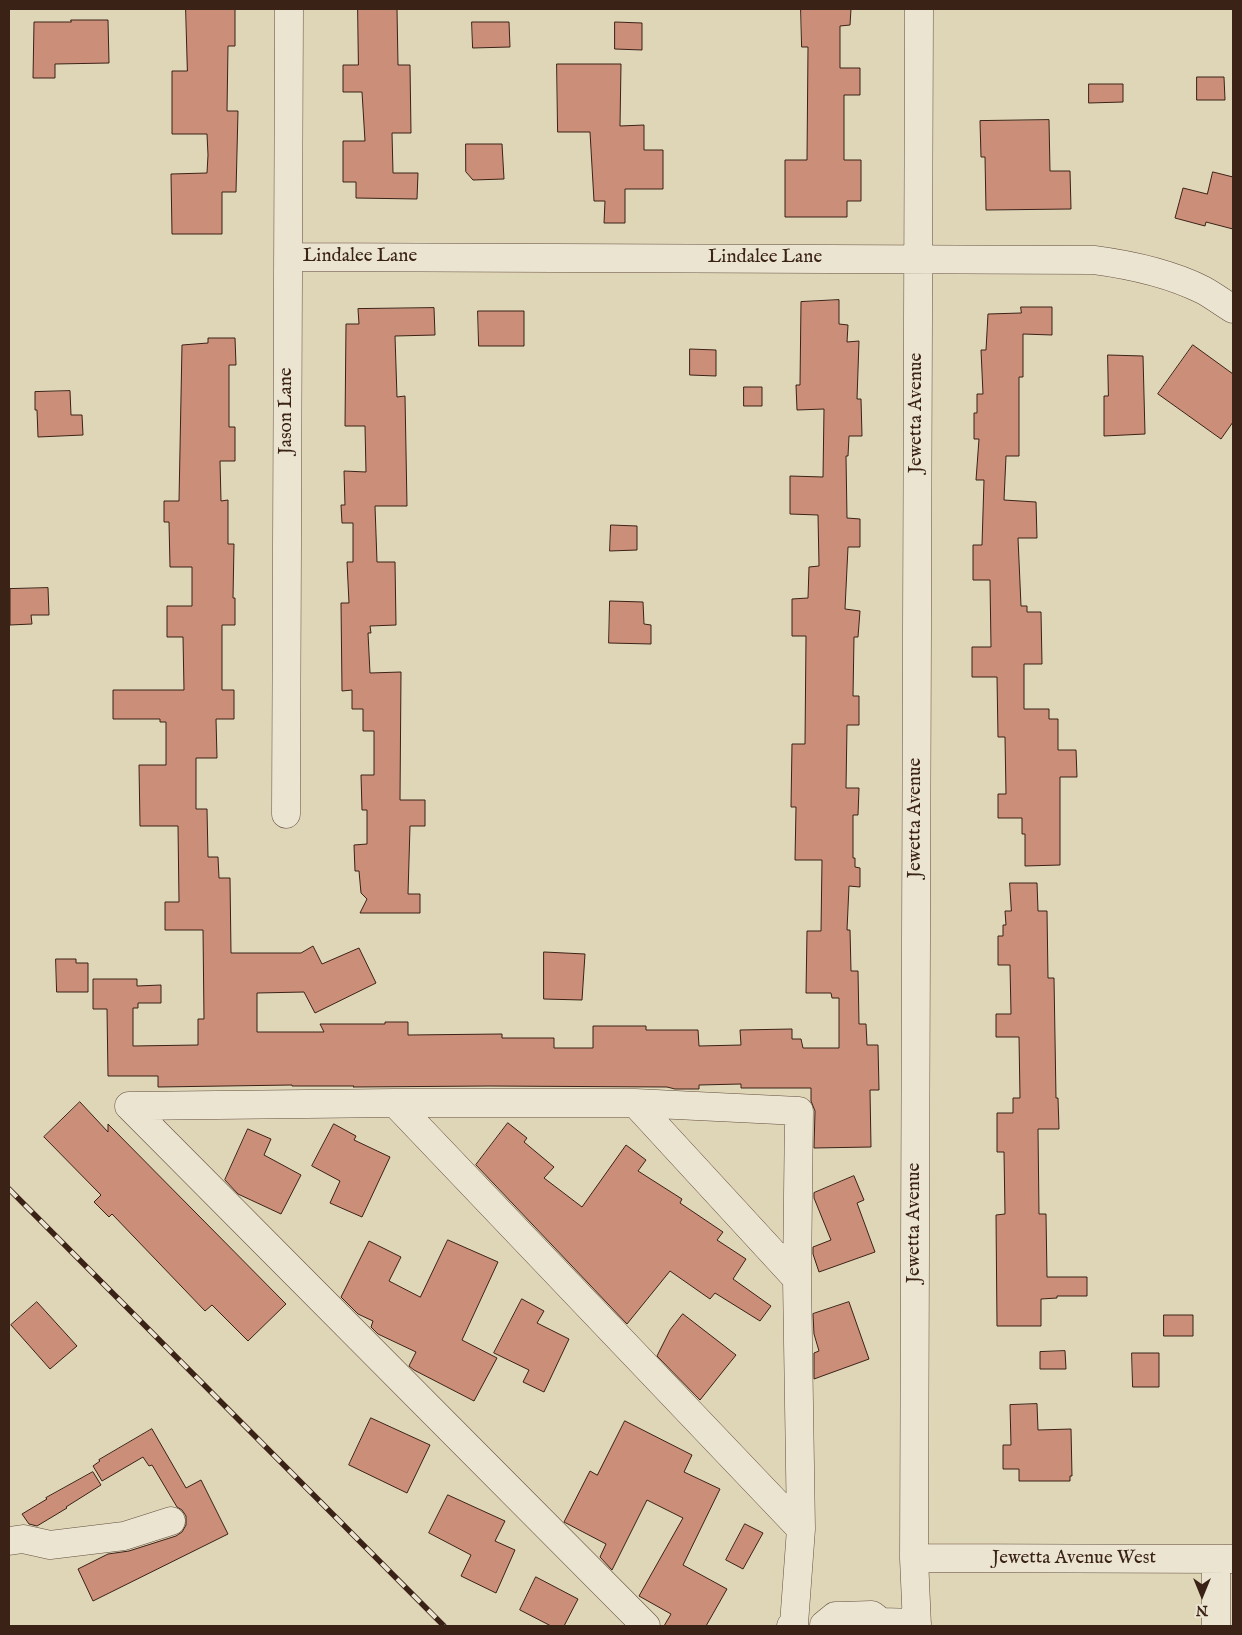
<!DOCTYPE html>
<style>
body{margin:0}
#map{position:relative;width:1242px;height:1635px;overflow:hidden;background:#dfd5b7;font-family:"IM FELL English",serif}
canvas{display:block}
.frame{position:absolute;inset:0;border:10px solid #3b2217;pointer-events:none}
.north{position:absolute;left:1177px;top:1570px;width:50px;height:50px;-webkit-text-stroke:4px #eae4d0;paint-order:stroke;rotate:180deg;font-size:14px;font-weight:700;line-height:20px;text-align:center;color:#3b2217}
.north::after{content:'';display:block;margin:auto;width:18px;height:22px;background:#3b2217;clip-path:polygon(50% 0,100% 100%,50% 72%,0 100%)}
</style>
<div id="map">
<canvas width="1242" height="1635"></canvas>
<div class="frame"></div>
<div class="north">N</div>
</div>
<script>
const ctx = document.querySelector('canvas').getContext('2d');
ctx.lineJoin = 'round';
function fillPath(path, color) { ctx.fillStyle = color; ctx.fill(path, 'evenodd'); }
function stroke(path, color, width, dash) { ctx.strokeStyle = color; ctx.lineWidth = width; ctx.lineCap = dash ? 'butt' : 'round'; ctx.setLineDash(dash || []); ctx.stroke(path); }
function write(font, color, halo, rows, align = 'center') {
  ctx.font = font + ' "IM FELL English",serif'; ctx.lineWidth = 4.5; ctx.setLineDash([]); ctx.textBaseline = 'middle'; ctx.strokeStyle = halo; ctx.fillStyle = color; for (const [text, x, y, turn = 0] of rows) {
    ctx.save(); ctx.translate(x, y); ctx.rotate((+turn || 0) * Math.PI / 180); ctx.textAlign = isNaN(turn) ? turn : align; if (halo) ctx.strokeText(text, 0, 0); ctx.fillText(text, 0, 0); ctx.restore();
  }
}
const building = new Path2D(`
 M 186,9 L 235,9 L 235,46 L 228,46 L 227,111 L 238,111 L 236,192 L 222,192 L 222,234 L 172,234 L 171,174 L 207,173 L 208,155 L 207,134 L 172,134 L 172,71 L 187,71 Z
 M 358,9 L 397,9 L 398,65 L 410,65 L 411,133 L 392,133 L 393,173 L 418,173 L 417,199 L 356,198 L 356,182 L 343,182 L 343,141 L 365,141 L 362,92 L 343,92 L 343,65 L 358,65 Z
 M 801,9 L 851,9 L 850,25 L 840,26 L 840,68 L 860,68 L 860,95 L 844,95 L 844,160 L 861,160 L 861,201 L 847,201 L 847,217 L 785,217 L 785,160 L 807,160 L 808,47 L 802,47 Z
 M 71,20 L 108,20 L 109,63 L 55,64 L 55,78 L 33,78 L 34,22 L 71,22 Z
 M 472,22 L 509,22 L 510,47 L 473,48 Z
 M 615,22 L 642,23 L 642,50 L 615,49 Z
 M 557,64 L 621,64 L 620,126 L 644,125 L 644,150 L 663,150 L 663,189 L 625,189 L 625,223 L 604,223 L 605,201 L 594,201 L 590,132 L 558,132 Z
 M 1197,77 L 1224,77 L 1225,100 L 1197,100 Z
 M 1089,84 L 1123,84 L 1123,102 L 1089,103 Z
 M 1049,120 L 1050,171 L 1070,171 L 1071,209 L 986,210 L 985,157 L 981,157 L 980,121 Z
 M 466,144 L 502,144 L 504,179 L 473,180 L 466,172 Z
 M 1213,172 L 1233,177 L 1233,229 L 1206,222 L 1205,226 L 1175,218 L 1183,188 L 1207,194 Z
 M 839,300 L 839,324 L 848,325 L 847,342 L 859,341 L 857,399 L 861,399 L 862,436 L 849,436 L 848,456 L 846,456 L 847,518 L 860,519 L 860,547 L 848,547 L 845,609 L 860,611 L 858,637 L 854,637 L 853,696 L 859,696 L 859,725 L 847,725 L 846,788 L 859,788 L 858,815 L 853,815 L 853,858 L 855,858 L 855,867 L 860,868 L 860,887 L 849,886 L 847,930 L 850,930 L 851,971 L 858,971 L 859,1024 L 866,1024 L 867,1045 L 878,1045 L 879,1090 L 870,1090 L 871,1147 L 814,1148 L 815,1111 L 811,1101 L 811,1088 L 741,1088 L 741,1084 L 699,1085 L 699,1089 L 675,1089 L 667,1087 L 489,1086 L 353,1087 L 354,1086 L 292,1086 L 292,1085 L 158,1087 L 158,1076 L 108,1076 L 107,1009 L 93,1009 L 93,979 L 137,979 L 137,986 L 161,985 L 161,1003 L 138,1003 L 138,1008 L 133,1008 L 133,1046 L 198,1045 L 198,1019 L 204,1019 L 203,930 L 165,930 L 165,902 L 179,902 L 178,826 L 140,826 L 139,765 L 166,765 L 166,722 L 160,722 L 160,719 L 113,719 L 113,690 L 184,690 L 183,637 L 167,637 L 167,606 L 192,606 L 192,567 L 170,567 L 169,522 L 164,522 L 164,501 L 179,501 L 182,345 L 208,343 L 208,338 L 235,338 L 236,365 L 229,365 L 229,427 L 235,427 L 235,461 L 220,461 L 221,501 L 228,500 L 228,544 L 234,544 L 233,598 L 235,598 L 235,625 L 222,625 L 222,690 L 234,690 L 234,719 L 216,719 L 217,758 L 196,758 L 196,809 L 207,809 L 208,857 L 218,857 L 219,878 L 230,878 L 231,953 L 301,953 L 313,946 L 322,964 L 359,948 L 376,983 L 315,1013 L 304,992 L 257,993 L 257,1032 L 324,1032 L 320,1024 L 385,1024 L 385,1022 L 408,1022 L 408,1035 L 502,1034 L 502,1038 L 554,1038 L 554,1048 L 593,1048 L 593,1026 L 646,1026 L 646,1030 L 698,1030 L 699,1046 L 741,1045 L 740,1030 L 792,1029 L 792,1039 L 801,1039 L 803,1048 L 839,1048 L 839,998 L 832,998 L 831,993 L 806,993 L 807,931 L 821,931 L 822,860 L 795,860 L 796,807 L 791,807 L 792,744 L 805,744 L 806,636 L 792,636 L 792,599 L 808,598 L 809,567 L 819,566 L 818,515 L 790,514 L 790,476 L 823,477 L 824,409 L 797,410 L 796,385 L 800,385 L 801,302 Z
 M 1021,307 L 1052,307 L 1052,335 L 1023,334 L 1023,377 L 1019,377 L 1019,456 L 1006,456 L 1004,500 L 1036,502 L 1037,538 L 1018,538 L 1021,606 L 1027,606 L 1027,612 L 1041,612 L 1042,664 L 1024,664 L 1024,709 L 1049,709 L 1049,719 L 1058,719 L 1058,750 L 1076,750 L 1077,777 L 1060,777 L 1060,865 L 1025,866 L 1025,834 L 1022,834 L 1022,818 L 998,818 L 998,794 L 1006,794 L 1005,737 L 998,737 L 997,677 L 972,677 L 972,647 L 991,647 L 990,580 L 973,580 L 973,545 L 982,545 L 984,480 L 976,480 L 979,439 L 974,439 L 974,413 L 977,413 L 977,394 L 983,394 L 981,350 L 986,350 L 988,314 L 1021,313 Z
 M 434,308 L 435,335 L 395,336 L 397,397 L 405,396 L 407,506 L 375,506 L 377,562 L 395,562 L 396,625 L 370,626 L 371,633 L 368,633 L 370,673 L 401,672 L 400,800 L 425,800 L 425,826 L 410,826 L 408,894 L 420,894 L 420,913 L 360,913 L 367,899 L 361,893 L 359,871 L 355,871 L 354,845 L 367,844 L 367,810 L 362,810 L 361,775 L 374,775 L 374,731 L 363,731 L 363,709 L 352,709 L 352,690 L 342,691 L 341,603 L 349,603 L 347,562 L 353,562 L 353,523 L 342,523 L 341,505 L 345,505 L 344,471 L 366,472 L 365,426 L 345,426 L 346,324 L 359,324 L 358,309 Z
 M 478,311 L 524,311 L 524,346 L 479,346 Z
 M 1193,345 L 1233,374 L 1233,422 L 1221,439 L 1158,394 Z
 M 690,349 L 716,350 L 716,376 L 690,375 Z
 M 1108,355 L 1143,356 L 1145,434 L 1104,436 L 1104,396 L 1108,396 Z
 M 744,387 L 762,387 L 762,406 L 744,406 Z
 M 70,391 L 71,415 L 82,415 L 83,435 L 38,437 L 37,410 L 35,410 L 35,392 Z
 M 611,525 L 637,526 L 637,550 L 610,551 Z
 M 48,588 L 49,615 L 31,615 L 32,624 L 10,625 L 10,589 Z
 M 610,601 L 643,602 L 644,624 L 651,625 L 651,644 L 609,643 Z
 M 1010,883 L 1037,883 L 1038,911 L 1047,911 L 1048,978 L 1054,978 L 1056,1098 L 1058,1098 L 1059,1129 L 1038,1129 L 1039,1214 L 1046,1214 L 1047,1277 L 1087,1277 L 1087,1296 L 1057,1296 L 1057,1298 L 1041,1299 L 1041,1326 L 997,1326 L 996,1215 L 1005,1214 L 1004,1152 L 997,1152 L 997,1113 L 1013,1113 L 1013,1098 L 1020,1098 L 1019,1037 L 996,1037 L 996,1014 L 1011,1014 L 1010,965 L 998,965 L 998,936 L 1003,936 L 1003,925 L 1006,925 L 1005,911 L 1011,911 Z
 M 544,952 L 585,954 L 582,1000 L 544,999 Z
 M 56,959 L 76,959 L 76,963 L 88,963 L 88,992 L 57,992 Z
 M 80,1102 L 108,1132 L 108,1124 L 286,1304 L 248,1341 L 212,1305 L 205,1311 L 112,1214 L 109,1217 L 94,1202 L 101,1195 L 44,1137 Z
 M 508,1123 L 527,1138 L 524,1142 L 554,1167 L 544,1178 L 582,1207 L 626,1145 L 646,1160 L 638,1171 L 682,1199 L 680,1203 L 723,1232 L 717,1240 L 746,1259 L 733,1279 L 771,1306 L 760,1321 L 715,1293 L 710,1299 L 670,1271 L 627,1324 L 476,1165 Z
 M 334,1124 L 356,1136 L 354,1140 L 390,1157 L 362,1217 L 330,1203 L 340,1181 L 312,1166 Z
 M 248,1129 L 271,1139 L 264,1155 L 301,1175 L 281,1214 L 238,1194 L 225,1180 Z
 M 854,1176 L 864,1200 L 857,1203 L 875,1252 L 819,1272 L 813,1254 L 813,1247 L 831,1240 L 814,1198 L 814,1193 Z
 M 448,1240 L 498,1262 L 462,1340 L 497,1358 L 474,1401 L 414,1370 L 409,1366 L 416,1352 L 378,1334 L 371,1327 L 373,1321 L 358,1314 L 341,1297 L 369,1241 L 401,1257 L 389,1281 L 420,1297 Z
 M 522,1299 L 544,1311 L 537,1323 L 569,1339 L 544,1392 L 523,1382 L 529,1370 L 494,1353 Z
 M 37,1302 L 77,1346 L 50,1369 L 11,1325 Z
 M 849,1302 L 869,1359 L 814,1379 L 814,1353 L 819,1351 L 814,1334 L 813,1314 Z
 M 683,1314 L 736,1355 L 700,1400 L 657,1356 L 670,1330 Z
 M 1164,1315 L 1193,1315 L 1193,1336 L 1164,1336 Z
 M 1065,1351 L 1066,1369 L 1040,1369 L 1040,1352 Z
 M 1132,1353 L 1159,1353 L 1159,1387 L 1133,1387 Z
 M 1037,1404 L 1038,1430 L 1071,1429 L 1072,1476 L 1070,1476 L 1070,1481 L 1019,1481 L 1019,1469 L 1003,1469 L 1003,1445 L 1011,1445 L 1010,1405 Z
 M 371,1418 L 430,1445 L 407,1493 L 349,1465 Z
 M 625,1421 L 692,1455 L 684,1472 L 720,1489 L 683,1565 L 727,1589 L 706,1626 L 664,1626 L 671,1614 L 639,1596 L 683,1518 L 647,1500 L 612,1570 L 600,1557 L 606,1544 L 564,1522 L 590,1471 L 597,1475 Z
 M 152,1429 L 186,1488 L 201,1480 L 228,1534 L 93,1601 L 78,1569 L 108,1554 L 129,1551 L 176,1536 L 182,1532 L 186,1525 L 186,1516 L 182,1510 L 177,1507 L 152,1465 L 149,1466 L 143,1457 L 102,1481 L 93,1466 L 100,1461 L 99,1460 Z
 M 93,1472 L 101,1485 L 66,1507 L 67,1508 L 37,1526 L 29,1524 L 22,1514 L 47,1499 L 46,1498 Z
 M 448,1495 L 505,1521 L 495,1541 L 515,1550 L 496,1593 L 461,1576 L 471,1555 L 429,1533 Z
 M 745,1524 L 763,1533 L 743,1569 L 726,1560 Z
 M 536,1577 L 578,1599 L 564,1626 L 551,1626 L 520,1610 Z`);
const minor = new Path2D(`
 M 288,257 L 1094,260 C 1132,265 1169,273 1203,290 C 1214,296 1223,303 1233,309
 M 286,814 L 289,9
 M 395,1103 L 635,1103 L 797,1279 L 801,1529
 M 635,1103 L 799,1111 L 797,1279
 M 129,1106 L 395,1103 L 801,1529 L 794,1624 L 791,1626
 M 129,1106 L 646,1626
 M 9,1541 L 23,1539 L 50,1545 L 124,1536 L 171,1521
 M 914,1558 L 1233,1559
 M 1216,1559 L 1216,1626
 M 825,1626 L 824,1625 L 835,1616 L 841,1616 L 872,1615 L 881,1622 L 917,1623
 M 917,1626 L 914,1558 L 919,9`);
const rail = new Path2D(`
 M 9,1189 L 444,1626`);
const streetNames = [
 ["Lindalee Lane",360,257],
 ["Lindalee Lane",765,258],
 ["Jason Lane",287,411,-90],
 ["Jewetta Avenue",917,413,-90],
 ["Jewetta Avenue",916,818,-90],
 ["Jewetta Avenue",915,1223,-90],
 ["Jewetta Avenue West",1074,1559]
];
fillPath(building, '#cb8e78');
stroke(building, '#3b2217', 1);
stroke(minor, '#644f3f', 29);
stroke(minor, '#eae4d0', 28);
stroke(rail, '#3b2217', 5.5);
stroke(rail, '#eae4d0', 4, [11]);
write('19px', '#3b2217', '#eae4d0', streetNames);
</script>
